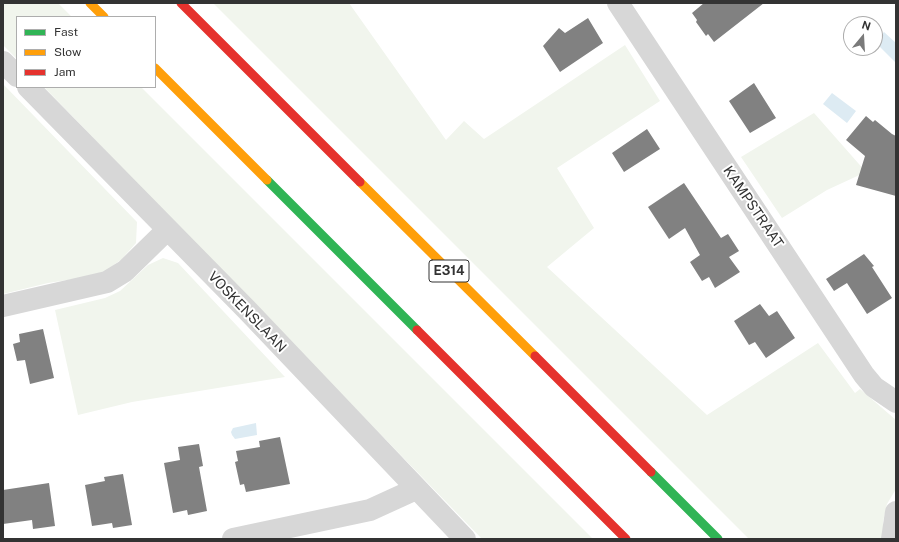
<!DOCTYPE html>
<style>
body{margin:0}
#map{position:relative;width:899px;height:542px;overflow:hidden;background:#fff;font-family:"Public Sans",sans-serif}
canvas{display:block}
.frame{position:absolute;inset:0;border:4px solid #333;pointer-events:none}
.legend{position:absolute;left:16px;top:16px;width:140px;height:72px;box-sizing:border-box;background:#fff;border:1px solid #adadad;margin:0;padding:5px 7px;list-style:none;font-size:12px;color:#333}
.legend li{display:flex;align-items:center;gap:8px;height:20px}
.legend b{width:20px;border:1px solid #adadad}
.north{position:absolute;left:843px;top:16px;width:40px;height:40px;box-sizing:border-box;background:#fff;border:1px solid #adadad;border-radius:50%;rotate:18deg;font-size:11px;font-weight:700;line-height:16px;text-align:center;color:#333}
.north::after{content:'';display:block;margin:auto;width:14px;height:18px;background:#7a7a7a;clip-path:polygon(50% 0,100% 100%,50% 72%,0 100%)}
</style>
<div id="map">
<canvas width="899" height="542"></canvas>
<div class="frame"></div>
<ul class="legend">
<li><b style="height:5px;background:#30b455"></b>Fast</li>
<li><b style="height:5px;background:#ff9f0a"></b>Slow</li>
<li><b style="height:5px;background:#e5322d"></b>Jam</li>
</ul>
<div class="north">N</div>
</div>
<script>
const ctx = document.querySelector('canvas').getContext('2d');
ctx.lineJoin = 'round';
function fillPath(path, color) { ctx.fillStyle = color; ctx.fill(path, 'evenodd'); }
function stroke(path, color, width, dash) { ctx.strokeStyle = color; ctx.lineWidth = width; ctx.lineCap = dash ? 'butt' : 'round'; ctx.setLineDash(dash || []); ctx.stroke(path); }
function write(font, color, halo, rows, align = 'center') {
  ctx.font = font + ' "Public Sans",sans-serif'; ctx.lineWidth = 4; ctx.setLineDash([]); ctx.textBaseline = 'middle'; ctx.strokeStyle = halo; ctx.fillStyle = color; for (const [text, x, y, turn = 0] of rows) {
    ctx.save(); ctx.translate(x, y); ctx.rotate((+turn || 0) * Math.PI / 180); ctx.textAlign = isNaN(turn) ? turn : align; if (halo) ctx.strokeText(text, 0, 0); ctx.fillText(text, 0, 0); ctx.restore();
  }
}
const green = new Path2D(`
 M 3,3 L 58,3 L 72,17 L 17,17 L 17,59 L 3,45 Z
 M 213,3 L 349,3 L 446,140 L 464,121 L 484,139 L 625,45 L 660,101 L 557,168 L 594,228 L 547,267 L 707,415 L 818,343 L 855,393 L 860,389 L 896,420 L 896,489 L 887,504 L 883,522 L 883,539 L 749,539 Z
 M 3,84 L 137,222 L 136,243 L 122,259 L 100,275 L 48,283 L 3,294 Z
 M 44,87 L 141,87 L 593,539 L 482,539 Z
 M 814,113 L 866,172 L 827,190 L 782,218 L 741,157 Z
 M 163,258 L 178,263 L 285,377 L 132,402 L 78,415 L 55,310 L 105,298 L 120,291 L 148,265 Z`);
const water = new Path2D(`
 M 884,32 L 896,43 L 896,63 L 875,42 Z
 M 832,93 L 856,111 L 847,123 L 823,104 Z
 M 256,423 L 257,435 L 235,439 L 232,435 L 231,432 L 233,428 Z`);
const building = new Path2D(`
 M 704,3 L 764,3 L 714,42 L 708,34 L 706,36 L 696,22 L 697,20 L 692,13 Z
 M 588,18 L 603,43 L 560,72 L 543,46 L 559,28 L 565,33 Z
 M 754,83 L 776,118 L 750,133 L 729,101 Z
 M 866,116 L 873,122 L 875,120 L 892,134 L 896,136 L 896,196 L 856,185 L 865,156 L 846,140 Z
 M 647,129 L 660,149 L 624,172 L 612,153 Z
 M 684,183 L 721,238 L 728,234 L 739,251 L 729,257 L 740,272 L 715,288 L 709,277 L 702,281 L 690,262 L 700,255 L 685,228 L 669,239 L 648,207 Z
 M 864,254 L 874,266 L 872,267 L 892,298 L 867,314 L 847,283 L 834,291 L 826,279 Z
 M 760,304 L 769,316 L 777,311 L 795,338 L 766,358 L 755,342 L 749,345 L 734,321 Z
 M 43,329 L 54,378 L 30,384 L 25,360 L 17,361 L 13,344 L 20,342 L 19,334 Z
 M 280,437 L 290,484 L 246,492 L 244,484 L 240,485 L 235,462 L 238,461 L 236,451 L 260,447 L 259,441 Z
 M 199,444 L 203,466 L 199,467 L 207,511 L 188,515 L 187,510 L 173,513 L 164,463 L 180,460 L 178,447 Z
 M 123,474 L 132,525 L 113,528 L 112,523 L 92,526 L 85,485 L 105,481 L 104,477 Z
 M 49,483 L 55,526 L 33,529 L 32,520 L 3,524 L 3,490 Z`);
const street = new Path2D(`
 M 618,3 L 864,375 L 874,387 L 896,402
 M 3,62 L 17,76
 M 28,87 L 247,310 L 465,539
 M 3,306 L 107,282 L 125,271 L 167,230
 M 233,539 L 370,510 L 416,489
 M 892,539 L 896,512`);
const fast = new Path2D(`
 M 267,180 L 417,330
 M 651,472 L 718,539`);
const slow = new Path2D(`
 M 90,3 L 104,17
 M 155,68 L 267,180
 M 360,182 L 535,356`);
const jam = new Path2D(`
 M 181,3 L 360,182
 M 417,330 L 626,539
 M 535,356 L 651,472`);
const shields = [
 [449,271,40]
];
const shieldNames = [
 ["E314",449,271]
];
const streetNames = [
 ["KAMPSTRAAT",753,207,56],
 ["VOSKENSLAAN",247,312,46]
];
fillPath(green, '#f1f5ed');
fillPath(water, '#ddebf3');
fillPath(building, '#818181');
stroke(street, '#d7d7d7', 22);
stroke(fast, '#30b455', 9);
stroke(slow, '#ff9f0a', 9);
stroke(jam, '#e5322d', 9);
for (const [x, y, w] of shields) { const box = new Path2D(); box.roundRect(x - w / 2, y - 11, w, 22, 3); ctx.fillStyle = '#fff'; ctx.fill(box); stroke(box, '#333', 1); }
write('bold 13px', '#333', null, shieldNames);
write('14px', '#333', '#fff', streetNames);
</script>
